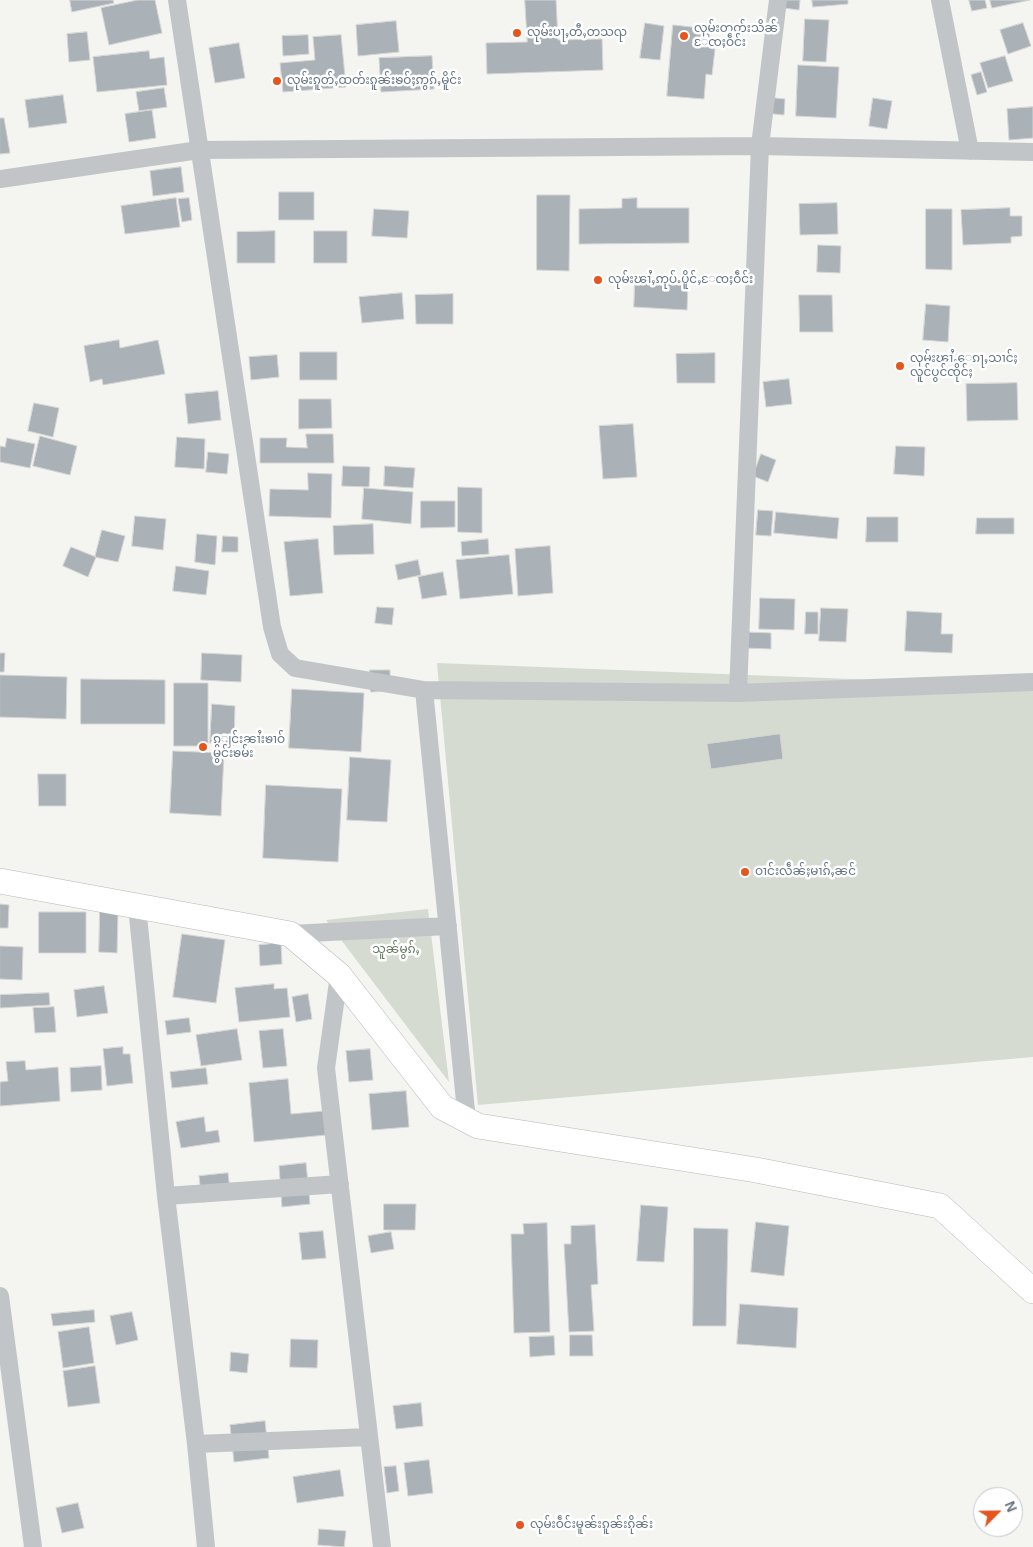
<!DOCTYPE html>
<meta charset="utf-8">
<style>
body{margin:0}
#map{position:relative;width:1033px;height:1547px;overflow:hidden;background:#f4f4f0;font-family:Helvetica,sans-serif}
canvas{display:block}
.north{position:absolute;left:973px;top:1487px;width:50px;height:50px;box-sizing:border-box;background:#fff;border:1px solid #c1c7cd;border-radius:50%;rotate:67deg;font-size:14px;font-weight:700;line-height:20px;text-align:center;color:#637382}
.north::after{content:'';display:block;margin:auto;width:18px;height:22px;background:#e5561f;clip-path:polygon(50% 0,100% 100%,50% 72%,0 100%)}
</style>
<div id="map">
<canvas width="1033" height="1547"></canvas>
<div class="north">N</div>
</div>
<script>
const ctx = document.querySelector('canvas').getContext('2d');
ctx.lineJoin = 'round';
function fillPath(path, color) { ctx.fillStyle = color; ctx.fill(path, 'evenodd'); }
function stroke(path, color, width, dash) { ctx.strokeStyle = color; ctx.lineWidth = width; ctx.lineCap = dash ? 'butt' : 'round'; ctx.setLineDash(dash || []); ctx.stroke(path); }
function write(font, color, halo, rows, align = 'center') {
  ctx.font = font + ' Helvetica,"Noto Sans Myanmar",sans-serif'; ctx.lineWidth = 5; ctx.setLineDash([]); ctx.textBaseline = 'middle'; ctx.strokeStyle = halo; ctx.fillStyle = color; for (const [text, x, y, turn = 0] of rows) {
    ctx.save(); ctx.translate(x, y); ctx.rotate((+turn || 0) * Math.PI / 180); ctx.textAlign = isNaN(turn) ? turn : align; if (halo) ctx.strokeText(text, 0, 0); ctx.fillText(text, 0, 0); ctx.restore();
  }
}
const green = new Path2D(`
 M 437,663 L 1033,686 L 1033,1057 L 478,1105 Z
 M 428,909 L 449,1082 L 326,920 Z`);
const building = new Path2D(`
 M 70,0 L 113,0 L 114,3 L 72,12 Z
 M 138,0 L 155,0 L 162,33 L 109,45 L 101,8 Z
 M 525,0 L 556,0 L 558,40 L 602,39 L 603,70 L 487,74 L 486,43 L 527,42 Z
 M 777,0 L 800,0 L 799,10 L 776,7 Z
 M 812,0 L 848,0 L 848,4 L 813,7 Z
 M 969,0 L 985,0 L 987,8 L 972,11 Z
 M 990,0 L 1030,0 L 992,8 Z
 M 805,19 L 829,20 L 826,62 L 803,61 Z
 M 396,21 L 399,52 L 358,56 L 356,25 Z
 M 645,23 L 664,26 L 660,60 L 640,58 Z
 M 1023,23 L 1031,46 L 1008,54 L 1000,30 Z
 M 673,25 L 710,29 L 709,48 L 715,49 L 712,75 L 706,74 L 704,99 L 667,96 Z
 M 87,32 L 90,60 L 69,62 L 67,34 Z
 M 308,35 L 309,54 L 283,56 L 282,36 Z
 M 341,35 L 346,87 L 283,92 L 280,63 L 315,60 L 313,37 Z
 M 239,43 L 245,78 L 215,83 L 209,48 Z
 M 149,51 L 150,59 L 164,57 L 167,85 L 97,92 L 93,57 Z
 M 432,56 L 434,89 L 381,92 L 379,58 Z
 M 1005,56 L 1013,81 L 988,88 L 980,63 Z
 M 798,65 L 839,67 L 836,118 L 796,116 Z
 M 981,72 L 987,92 L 977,95 L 971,75 Z
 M 164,88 L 167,107 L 139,111 L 136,92 Z
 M 63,95 L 67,123 L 29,128 L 25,100 Z
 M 766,97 L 785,99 L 784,115 L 765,113 Z
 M 873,98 L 892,101 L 887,129 L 869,126 Z
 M 1033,107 L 1033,138 L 1009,140 L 1007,109 Z
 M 152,110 L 156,138 L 129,142 L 125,114 Z
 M 0,118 L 4,118 L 10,153 L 0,154 Z
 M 181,167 L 184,192 L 153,196 L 150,171 Z
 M 279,192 L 314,192 L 314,220 L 279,220 Z
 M 537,195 L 570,195 L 569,271 L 537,270 Z
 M 176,198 L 180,227 L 125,234 L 121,206 Z
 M 189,198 L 192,220 L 182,222 L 178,199 Z
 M 637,198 L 637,208 L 689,208 L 689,243 L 579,244 L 579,209 L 622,208 L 622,199 Z
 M 837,203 L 838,234 L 800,235 L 799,204 Z
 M 1010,208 L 1010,216 L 1022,216 L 1022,236 L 1011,237 L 1011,243 L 963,245 L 961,210 Z
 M 374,209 L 409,211 L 407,238 L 372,236 Z
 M 926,209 L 952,209 L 952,270 L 926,269 Z
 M 275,231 L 275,263 L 237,263 L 237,232 Z
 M 314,231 L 347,231 L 347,263 L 314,263 Z
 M 818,245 L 841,246 L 840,273 L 817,272 Z
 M 635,281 L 688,284 L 687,310 L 634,307 Z
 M 402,293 L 404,319 L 362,323 L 359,297 Z
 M 453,294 L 453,324 L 416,324 L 415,295 Z
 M 799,295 L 832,295 L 833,332 L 800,332 Z
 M 926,304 L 950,306 L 948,342 L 923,340 Z
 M 119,340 L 120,348 L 158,340 L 165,374 L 103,385 L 102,379 L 90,382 L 84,346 Z
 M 300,352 L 337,352 L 337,380 L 300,380 Z
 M 715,353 L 715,383 L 677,383 L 676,354 Z
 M 277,355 L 279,377 L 251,380 L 249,357 Z
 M 789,379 L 792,404 L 766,407 L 763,382 Z
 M 1017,383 L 1018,420 L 967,421 L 966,384 Z
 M 218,391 L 221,420 L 188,424 L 185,394 Z
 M 299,399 L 331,399 L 332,428 L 299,429 Z
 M 34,403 L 59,408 L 53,437 L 28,431 Z
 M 633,424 L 637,477 L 603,479 L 599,426 Z
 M 306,434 L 333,434 L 334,463 L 260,463 L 260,438 L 287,438 L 286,447 L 307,448 Z
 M 40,436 L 77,446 L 70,475 L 33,466 Z
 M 177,437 L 205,439 L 204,469 L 175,467 Z
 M 7,438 L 35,444 L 30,468 L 0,462 L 0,446 L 5,447 Z
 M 896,446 L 925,447 L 924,476 L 894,474 Z
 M 208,452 L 229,454 L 227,474 L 206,472 Z
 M 761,454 L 776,460 L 768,482 L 753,476 Z
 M 343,466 L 370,467 L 369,487 L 342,486 Z
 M 385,466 L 415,468 L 413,488 L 384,486 Z
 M 308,473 L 332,474 L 331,518 L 269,516 L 270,489 L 308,490 Z
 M 458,487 L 482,488 L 482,533 L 458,532 Z
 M 364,488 L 413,492 L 411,524 L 362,519 Z
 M 421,501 L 455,501 L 455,527 L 421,528 Z
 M 758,510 L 773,511 L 771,536 L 756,535 Z
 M 776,512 L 839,518 L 837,539 L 774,533 Z
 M 135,516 L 166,519 L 163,550 L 132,546 Z
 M 867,517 L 898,517 L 898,542 L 866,542 Z
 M 977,518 L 1014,518 L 1014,534 L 976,534 Z
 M 373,524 L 374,554 L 334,555 L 333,526 Z
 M 102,530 L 125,536 L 118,562 L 95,557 Z
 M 197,534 L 217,536 L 215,565 L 195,562 Z
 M 223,536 L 238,537 L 238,552 L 222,552 Z
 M 318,539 L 323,593 L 290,596 L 284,542 Z
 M 488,539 L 489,554 L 462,556 L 461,542 Z
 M 550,546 L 553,593 L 518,596 L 515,549 Z
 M 71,547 L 96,557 L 88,577 L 63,566 Z
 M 509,555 L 513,594 L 460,599 L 456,560 Z
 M 418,560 L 421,575 L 398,580 L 395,565 Z
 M 176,566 L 209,571 L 206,595 L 173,591 Z
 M 443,572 L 447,595 L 422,599 L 418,577 Z
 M 760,598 L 795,599 L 794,630 L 759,629 Z
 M 377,607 L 394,608 L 392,625 L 375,623 Z
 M 821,608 L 848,609 L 846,642 L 819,641 Z
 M 907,611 L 942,613 L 941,634 L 953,634 L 952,653 L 905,651 Z
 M 806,612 L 818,612 L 818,634 L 805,634 Z
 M 745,632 L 771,633 L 771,649 L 744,648 Z
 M 0,653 L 5,653 L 4,672 L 0,672 Z
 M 202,653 L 242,655 L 241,682 L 201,680 Z
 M 370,670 L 390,670 L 390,691 L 371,692 Z
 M 0,675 L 67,677 L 66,719 L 0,717 Z
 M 81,679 L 165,680 L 165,724 L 81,724 Z
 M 174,683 L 208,683 L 208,746 L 174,746 Z
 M 292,689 L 364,693 L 361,752 L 289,748 Z
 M 212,704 L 235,706 L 234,745 L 210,743 Z
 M 780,734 L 783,759 L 711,769 L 707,744 Z
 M 173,751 L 224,753 L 221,816 L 170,813 Z
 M 350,757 L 391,760 L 387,822 L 347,820 Z
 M 38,774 L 66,774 L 66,806 L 39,806 Z
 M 266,785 L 342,789 L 338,862 L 263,858 Z
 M 0,904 L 9,905 L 8,928 L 0,928 Z
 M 100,911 L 118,912 L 117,953 L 99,952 Z
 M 39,912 L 86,912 L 86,953 L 39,953 Z
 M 182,934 L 225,940 L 216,1003 L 173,997 Z
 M 281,943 L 282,964 L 260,966 L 259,945 Z
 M 0,946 L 23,947 L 22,980 L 0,979 Z
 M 274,984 L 274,989 L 287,988 L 290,1017 L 239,1022 L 235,988 Z
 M 104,986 L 108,1013 L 77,1017 L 74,990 Z
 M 49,993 L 50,1005 L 0,1008 L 0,995 Z
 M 308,994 L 312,1019 L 296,1022 L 292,997 Z
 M 54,1007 L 56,1032 L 35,1033 L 33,1008 Z
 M 189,1018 L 191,1032 L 167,1035 L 165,1021 Z
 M 237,1029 L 242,1060 L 201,1066 L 196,1035 Z
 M 283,1029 L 287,1066 L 263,1068 L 259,1031 Z
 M 123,1047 L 123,1054 L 130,1054 L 133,1083 L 107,1086 L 103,1049 Z
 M 370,1049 L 373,1080 L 349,1082 L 346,1051 Z
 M 25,1061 L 26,1070 L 58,1067 L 60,1101 L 0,1106 L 0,1082 L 8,1081 L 6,1062 Z
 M 101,1066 L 102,1090 L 71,1092 L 70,1068 Z
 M 206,1068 L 208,1084 L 172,1088 L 170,1072 Z
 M 288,1079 L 291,1114 L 324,1111 L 326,1135 L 254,1142 L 249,1083 Z
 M 406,1091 L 409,1127 L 372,1130 L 369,1094 Z
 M 204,1117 L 206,1132 L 218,1130 L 220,1142 L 181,1148 L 176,1122 Z
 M 306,1163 L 310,1204 L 282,1207 L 279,1166 Z
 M 228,1173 L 231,1199 L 202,1202 L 199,1176 Z
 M 384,1204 L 416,1204 L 415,1230 L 384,1230 Z
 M 641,1205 L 668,1207 L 664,1262 L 637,1261 Z
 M 756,1222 L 789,1226 L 784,1276 L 751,1272 Z
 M 547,1223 L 550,1332 L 514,1333 L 511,1234 L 524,1234 L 523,1224 Z
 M 595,1225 L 598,1284 L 591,1285 L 594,1331 L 569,1332 L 564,1244 L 571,1244 L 571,1226 Z
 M 694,1228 L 728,1229 L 726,1326 L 693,1326 Z
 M 323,1231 L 326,1258 L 302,1260 L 299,1233 Z
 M 391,1232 L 394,1249 L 371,1253 L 368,1236 Z
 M 740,1304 L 798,1308 L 796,1348 L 737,1344 Z
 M 94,1310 L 95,1322 L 53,1326 L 51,1314 Z
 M 132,1312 L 138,1340 L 116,1345 L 110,1316 Z
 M 89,1327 L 94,1363 L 63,1368 L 58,1332 Z
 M 570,1335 L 592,1335 L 593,1356 L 570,1356 Z
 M 554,1336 L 555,1355 L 530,1357 L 529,1337 Z
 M 291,1339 L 318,1340 L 317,1368 L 290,1367 Z
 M 231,1352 L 249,1354 L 247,1373 L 230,1371 Z
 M 95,1366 L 100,1403 L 68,1407 L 63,1371 Z
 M 421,1403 L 423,1426 L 396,1429 L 393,1406 Z
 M 265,1421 L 269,1458 L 234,1462 L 230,1425 Z
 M 429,1460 L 433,1493 L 408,1496 L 404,1463 Z
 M 396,1466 L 399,1491 L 387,1493 L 384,1467 Z
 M 340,1470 L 344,1496 L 297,1503 L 293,1477 Z
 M 78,1503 L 84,1528 L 62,1533 L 56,1508 Z
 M 319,1529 L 346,1531 L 344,1547 L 318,1545 Z`);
const minor = new Path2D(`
 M 177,0 L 272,627 L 280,654 L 295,668 L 424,690 L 738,693 L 1033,682
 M 940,0 L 970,151
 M 0,179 L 199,150 L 760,146 L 1033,152
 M 424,690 L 467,1121
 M 738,693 L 760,146 L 778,0
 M 137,906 L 166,1196 L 196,1444 L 206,1547
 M 290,934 L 448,926
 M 339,975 L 326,1068 L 382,1547
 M 166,1196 L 340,1184
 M 0,1296 L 33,1547
 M 196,1444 L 369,1437`);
const secondary = new Path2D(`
 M 0,881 L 290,934 L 339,975 L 442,1107 L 478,1126 L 756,1170 L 940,1206 L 1033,1291`);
const markers = [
 [517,33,5,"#e5561f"],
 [684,36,5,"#e5561f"],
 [277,81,5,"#e5561f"],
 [598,280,5,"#e5561f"],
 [900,366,5,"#e5561f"],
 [203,747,5,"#e5561f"],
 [745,872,5,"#e5561f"],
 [520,1525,5,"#e5561f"]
];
const poiNames = [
 ["လုမ်းတတ်းသိၼ်",694,29],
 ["ႄၸႈဝဵင်း",694,43],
 ["လုမ်းပႃႇတီႇတသၺ",527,33],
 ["လုမ်းၵူတ်ႇထတ်းၵူၼ်းၶဝ်ႈဢွၵ်ႇမိူင်း",287,81],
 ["လုမ်းၽၢႆႇဢုပ်ႉပိူင်ႇႄၸႈဝဵင်း",608,280],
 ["လုမ်းၽၢႆႇေၵႃႇသၢင်ႈ",910,359],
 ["လူင်ပွင်ၸိုင်ႈ",910,373],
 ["ၵွျင်းၼၢႆးၶၢဝ်",213,740],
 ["မွင်းၶမ်း",213,754],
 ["ဝၢင်းလဵၼ်ႈမၢၵ်ႇၼင်",755,872],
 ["လုမ်းဝဵင်းမူၼ်းၵူၼ်းၵိုၼ်း",530,1525]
];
const parkNames = [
 ["သူၼ်မွၵ်ႇ",396,950]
];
fillPath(green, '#d5dbd1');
fillPath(building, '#aab1b7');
stroke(building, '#d5d5d3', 1);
stroke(secondary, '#b4b8bd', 26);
stroke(minor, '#c1c5c8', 18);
stroke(secondary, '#fff', 25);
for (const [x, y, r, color] of markers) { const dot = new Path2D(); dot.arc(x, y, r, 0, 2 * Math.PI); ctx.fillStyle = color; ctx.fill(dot); stroke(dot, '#fff', 2); }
write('12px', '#637382', '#fff', poiNames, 'left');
write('12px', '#657962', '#fff', parkNames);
</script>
